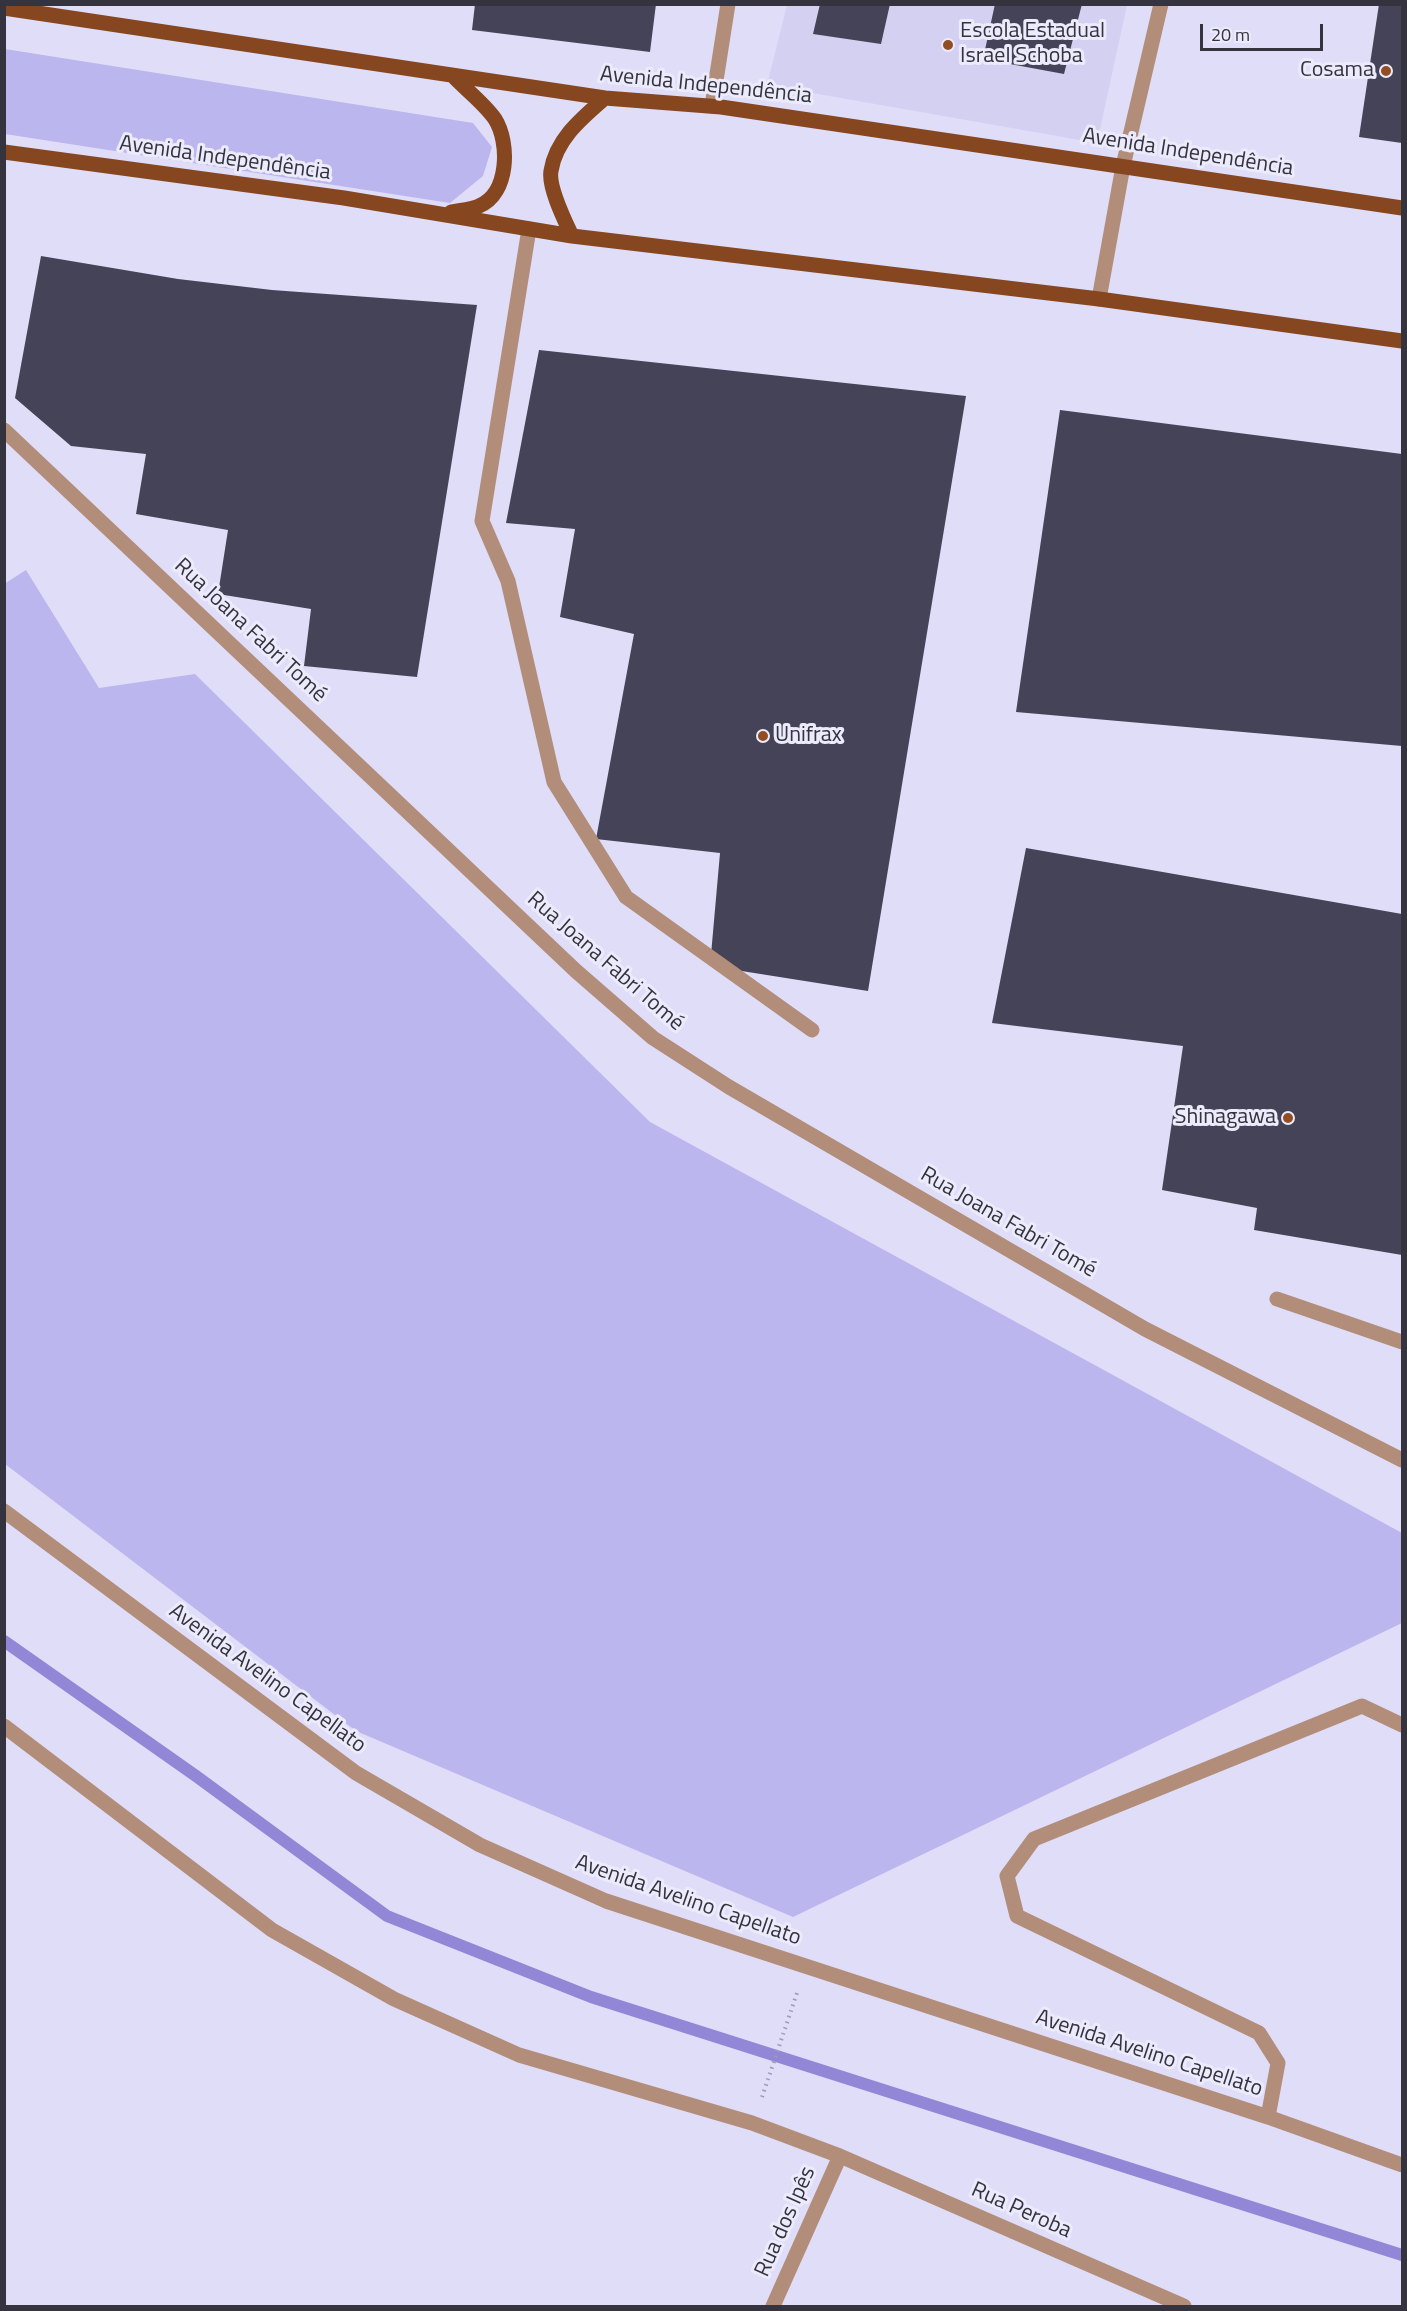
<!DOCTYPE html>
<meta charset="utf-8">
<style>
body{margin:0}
#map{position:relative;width:1407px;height:2311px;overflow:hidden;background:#dfddf8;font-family:"Titillium Web",sans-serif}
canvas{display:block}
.frame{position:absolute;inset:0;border:6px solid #34333e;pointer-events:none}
.scale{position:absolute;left:1200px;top:24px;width:123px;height:27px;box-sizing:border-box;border:3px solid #34333e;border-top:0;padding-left:8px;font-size:18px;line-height:21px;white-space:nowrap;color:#34333e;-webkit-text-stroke:4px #ecebfc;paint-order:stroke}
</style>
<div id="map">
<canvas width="1407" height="2311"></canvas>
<div class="frame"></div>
<div class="scale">20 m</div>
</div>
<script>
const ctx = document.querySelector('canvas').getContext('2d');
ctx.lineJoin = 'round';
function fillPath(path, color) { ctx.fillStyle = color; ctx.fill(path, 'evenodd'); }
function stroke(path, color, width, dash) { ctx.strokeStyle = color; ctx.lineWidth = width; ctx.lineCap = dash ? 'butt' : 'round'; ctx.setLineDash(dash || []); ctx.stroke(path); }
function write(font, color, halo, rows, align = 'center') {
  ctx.font = font + ' "Titillium Web",sans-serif'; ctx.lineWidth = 6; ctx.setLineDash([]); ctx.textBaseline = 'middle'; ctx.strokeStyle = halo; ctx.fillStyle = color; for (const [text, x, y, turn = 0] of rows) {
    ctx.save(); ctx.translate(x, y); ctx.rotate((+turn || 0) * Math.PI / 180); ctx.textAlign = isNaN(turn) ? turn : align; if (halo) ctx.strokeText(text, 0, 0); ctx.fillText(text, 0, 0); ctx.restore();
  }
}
const built = new Path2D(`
 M 787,5 L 1127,5 L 1097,143 L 767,85 Z`);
const green = new Path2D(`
 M 5,49 L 473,123 L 492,147 L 483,176 L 450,203 L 5,134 Z
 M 26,570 L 99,688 L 195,674 L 650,1122 L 1402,1533 L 1402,1623 L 793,1917 L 356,1731 L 5,1464 L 4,584 Z`);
const stream = new Path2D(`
 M 4,1641 L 196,1776 L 387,1916 L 591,1997 L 1402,2255`);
const building = new Path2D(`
 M 475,4 L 656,4 L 650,52 L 472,30 Z
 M 820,4 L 890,4 L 881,44 L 813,34 Z
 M 995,4 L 1082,4 L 1064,74 L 983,59 Z
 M 1379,4 L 1402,4 L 1402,143 L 1359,137 Z
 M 41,256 L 178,279 L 272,290 L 477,305 L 417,677 L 304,666 L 311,609 L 218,594 L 228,530 L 136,514 L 146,454 L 71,446 L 15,398 Z
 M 539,350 L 966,396 L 868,991 L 710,966 L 720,853 L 596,839 L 634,634 L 560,617 L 575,529 L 506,523 Z
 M 1060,410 L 1402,454 L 1402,746 L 1016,712 Z
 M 1026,848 L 1402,914 L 1402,1255 L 1254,1230 L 1257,1208 L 1162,1190 L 1183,1046 L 992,1023 Z`);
const path = new Path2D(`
 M 762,2097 L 797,1993`);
const minor = new Path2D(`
 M 712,106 L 728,4
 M 529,229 L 482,521 L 508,581 L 554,782 L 626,897 L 812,1030
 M 1099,299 L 1123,166 L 1161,4
 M 4,430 L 576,971 L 653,1038 L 729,1087 L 1145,1329 L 1402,1460
 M 1277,1299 L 1402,1342
 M 4,1511 L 356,1773 L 480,1845 L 606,1901 L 1268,2117 L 1402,2165
 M 4,1726 L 272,1930 L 394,1999 L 519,2055 L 752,2123 L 840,2156 L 1184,2306
 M 1268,2117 L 1278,2063 L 1259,2033 L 1017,1916 L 1007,1876 L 1034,1839 L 1362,1706 L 1402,1725
 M 773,2306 L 840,2156`);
const major = new Path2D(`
 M 4,8 L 605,98 L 721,107 L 1402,208
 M 4,152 L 344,198 L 572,236 L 1099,299 L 1402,341
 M 451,212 C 460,210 470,210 479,206 C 509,194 510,143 495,119 C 484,103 465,89 452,75
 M 572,236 C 565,221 548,187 551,171 C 556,139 582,118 605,98`);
const markers = [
 [948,45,6,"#924d22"],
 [1386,71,6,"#924d22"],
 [763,736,6,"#924d22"],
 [1288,1118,6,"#924d22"]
];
const poiNames = [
 ["Escola Estadual",960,32],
 ["Israel Schoba",960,57],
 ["Cosama",1374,71,"right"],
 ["Unifrax",775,736],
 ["Shinagawa",1276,1118,"right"]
];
const streetNames = [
 ["Avenida Independência",706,86,6],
 ["Avenida Independência",1188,153,9],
 ["Avenida Independência",225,159,8],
 ["Rua Joana Fabri Tomé",250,631,43],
 ["Rua Joana Fabri Tomé",605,962,41],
 ["Rua Joana Fabri Tomé",1008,1223,30],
 ["Avenida Avelino Capellato",267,1679,36],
 ["Avenida Avelino Capellato",688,1901,19],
 ["Avenida Avelino Capellato",1149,2054,18],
 ["Rua Peroba",1021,2211,24],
 ["Rua dos Ipês",786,2222,-66]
];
fillPath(built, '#d3d0f2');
fillPath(green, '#bcb6ee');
stroke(stream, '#9286d6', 12);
fillPath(building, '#454358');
stroke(path, '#9e9cb1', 4, [1.5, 4.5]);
stroke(minor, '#b28d7a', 15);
stroke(major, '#854620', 15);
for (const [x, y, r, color] of markers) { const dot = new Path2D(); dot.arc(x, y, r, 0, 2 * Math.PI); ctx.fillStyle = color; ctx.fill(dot); stroke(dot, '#ecebfc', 2); }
write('22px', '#34333e', '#ecebfc', poiNames, 'left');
write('22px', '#34333e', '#ecebfc', streetNames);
</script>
